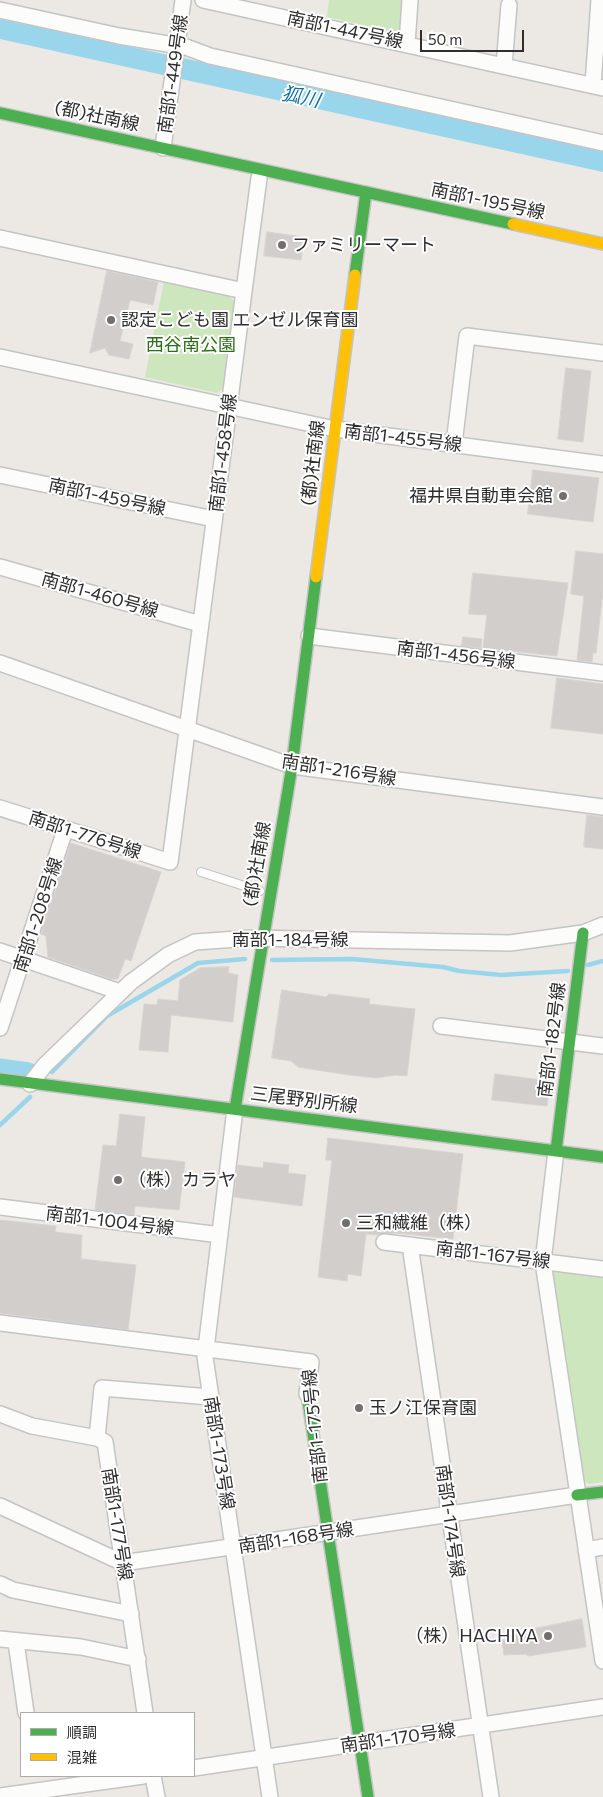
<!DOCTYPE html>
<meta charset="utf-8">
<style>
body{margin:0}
#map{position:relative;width:603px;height:1797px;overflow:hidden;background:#ece8e4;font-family:Commissioner,"Noto Sans JP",sans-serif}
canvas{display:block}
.legend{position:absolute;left:20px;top:1712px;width:175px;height:65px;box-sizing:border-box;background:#fff;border:1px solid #ababab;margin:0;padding:6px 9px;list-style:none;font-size:15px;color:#2e2e2e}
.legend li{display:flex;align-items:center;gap:10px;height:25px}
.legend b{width:25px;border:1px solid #ababab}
.scale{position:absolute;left:420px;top:30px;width:104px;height:22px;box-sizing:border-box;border:2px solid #2e2e2e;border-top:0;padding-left:6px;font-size:15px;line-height:18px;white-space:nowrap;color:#2e2e2e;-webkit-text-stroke:4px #fff;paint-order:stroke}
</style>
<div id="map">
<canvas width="603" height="1797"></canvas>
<ul class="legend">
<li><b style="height:6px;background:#4caf50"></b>順調</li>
<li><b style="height:6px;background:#ffc107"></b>混雑</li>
</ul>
<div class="scale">50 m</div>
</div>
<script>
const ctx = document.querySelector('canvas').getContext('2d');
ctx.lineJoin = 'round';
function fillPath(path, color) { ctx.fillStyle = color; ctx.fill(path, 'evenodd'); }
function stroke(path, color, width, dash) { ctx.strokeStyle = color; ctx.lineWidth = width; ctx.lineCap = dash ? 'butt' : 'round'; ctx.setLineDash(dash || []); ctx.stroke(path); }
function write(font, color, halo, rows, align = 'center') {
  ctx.font = font + ' Commissioner,"Noto Sans JP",sans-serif'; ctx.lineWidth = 4; ctx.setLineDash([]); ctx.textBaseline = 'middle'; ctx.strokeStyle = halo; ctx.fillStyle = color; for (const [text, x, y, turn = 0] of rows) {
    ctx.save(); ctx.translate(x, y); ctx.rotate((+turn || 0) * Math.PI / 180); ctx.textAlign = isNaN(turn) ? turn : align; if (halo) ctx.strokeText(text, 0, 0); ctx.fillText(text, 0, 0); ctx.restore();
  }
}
const green = new Path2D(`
 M 329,0 L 404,0 L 401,29 L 397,33 L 327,17 Z
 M 164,281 L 229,296 L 236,303 L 225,387 L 217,393 L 145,377 Z
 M 555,1269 L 603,1275 L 603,1482 L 589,1484 L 584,1480 L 552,1272 Z`);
const water = new Path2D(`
 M 0,19 L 356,95 L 603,152 L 603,172 L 0,39 Z`);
const stream = new Path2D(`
 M 272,960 L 352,959 L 443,967 L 459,971 L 501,975 L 568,971
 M 588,965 L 603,961
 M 52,1072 L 107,1016 L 198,963 L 245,959
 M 0,1125 L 30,1097`);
const canal = new Path2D(`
 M 0,1066 L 29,1070`);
const building = new Path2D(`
 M 267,232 L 304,237 L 301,260 L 264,256 Z
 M 107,271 L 158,282 L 153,305 L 130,300 L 120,341 L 133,344 L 129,359 L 109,355 L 105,348 L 90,353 Z
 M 566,368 L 591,371 L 583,442 L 558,439 Z
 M 533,470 L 599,478 L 593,522 L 528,514 Z
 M 576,551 L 603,554 L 603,591 L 596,653 L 593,653 L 592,662 L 577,660 L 584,596 L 571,594 Z
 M 473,573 L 568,583 L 557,656 L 483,648 L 487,615 L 469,614 Z
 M 463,637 L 482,639 L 481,648 L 462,646 Z
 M 557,678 L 603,684 L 603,734 L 551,728 Z
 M 587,815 L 603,817 L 603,849 L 584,847 Z
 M 71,843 L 161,872 L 131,961 L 125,959 L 118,979 L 112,979 L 48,957 L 46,936 L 41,934 Z
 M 229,967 L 228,973 L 238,975 L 233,1022 L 171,1015 L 168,1052 L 139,1050 L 144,1004 L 157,1005 L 158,999 L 178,1001 L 180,980 L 200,968 Z
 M 282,990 L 326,997 L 329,994 L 370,999 L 369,1004 L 415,1009 L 407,1076 L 396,1075 L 376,1078 L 349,1075 L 298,1067 L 291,1061 L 272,1058 Z
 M 495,1074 L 550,1081 L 547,1106 L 492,1100 Z
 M 120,1114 L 145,1117 L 141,1157 L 185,1162 L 179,1210 L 135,1206 L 134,1215 L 95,1210 L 103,1145 L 116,1146 Z
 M 328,1138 L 463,1154 L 453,1239 L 396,1233 L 378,1235 L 366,1234 L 361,1276 L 348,1274 L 347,1281 L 318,1277 L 332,1160 L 326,1160 Z
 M 264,1162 L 289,1165 L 288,1173 L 306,1175 L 302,1206 L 234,1197 L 238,1165 L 263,1168 Z
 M 0,1220 L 56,1226 L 55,1232 L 82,1235 L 81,1259 L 136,1265 L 128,1330 L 0,1313 Z
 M 582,1619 L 586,1647 L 528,1656 L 527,1654 L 504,1655 L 502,1640 L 511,1638 L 510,1634 Z`);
const lane = new Path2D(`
 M 201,872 L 260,891`);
const street = new Path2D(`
 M 203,0 L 603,88
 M 0,10 L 119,36 L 168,44
 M 407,44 L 410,0
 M 186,47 L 210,56 L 603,143
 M 504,66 L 509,5
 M 593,85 L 599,0
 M 163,148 L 183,0
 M 0,238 L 244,291 L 170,862 L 0,808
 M 244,291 L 259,178
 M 0,357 L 335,429 L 603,464
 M 454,444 L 467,336 L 603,353
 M 0,475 L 214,519
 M 0,567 L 200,624
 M 309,636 L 603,673
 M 0,663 L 292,766 L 603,807
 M 0,951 L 120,992
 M 441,1026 L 603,1046
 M 0,1028 L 65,830
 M 30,1084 L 45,1065 L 131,982 L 168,955 L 195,942 L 252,938 L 510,943 L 583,933 L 603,925
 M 235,1109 L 205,1357 L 270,1797
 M 556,1151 L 543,1262 L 603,1661
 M 0,1207 L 220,1235
 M 384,1242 L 603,1269
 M 410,1245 L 491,1797
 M 0,1323 L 311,1362 L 307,1394
 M 0,1414 L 32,1426 L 97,1438 L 105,1442 L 145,1713
 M 97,1438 L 102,1388 L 210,1397
 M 0,1506 L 123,1563 L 577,1495
 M 586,1550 L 603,1547
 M 0,1584 L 13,1590 L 131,1614
 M 0,1639 L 81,1647 L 138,1659
 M 16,1642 L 26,1713
 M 194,1768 L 603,1707
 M 153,1776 L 157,1797
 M 0,1796 L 143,1776`);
const fast = new Path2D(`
 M 0,113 L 513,224
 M 355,275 L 366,192
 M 0,1079 L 603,1157
 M 235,1109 L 292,766 L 316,577
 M 556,1151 L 583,933
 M 307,1394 L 368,1797
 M 577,1495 L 603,1492`);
const slow = new Path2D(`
 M 513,224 L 603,244
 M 316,577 L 355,275`);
const markers = [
 [282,245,5,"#706f6e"],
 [111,320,5,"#706f6e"],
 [563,496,5,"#706f6e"],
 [118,1180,5,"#706f6e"],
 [346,1223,5,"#706f6e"],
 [359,1408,5,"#706f6e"],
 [548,1636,5,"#706f6e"]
];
const streetNames = [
 ["南部1-447号線",345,30,12],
 ["南部1-449号線",173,74,-82],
 ["(都)社南線",97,116,12],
 ["南部1-195号線",488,201,12],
 ["南部1-455号線",403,438,7],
 ["南部1-458号線",223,453,-83],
 ["(都)社南線",313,463,-83],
 ["南部1-459号線",107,497,12],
 ["南部1-460号線",100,595,16],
 ["南部1-456号線",456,655,7],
 ["南部1-216号線",339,770,9],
 ["南部1-776号線",85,835,18],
 ["(都)社南線",257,864,-80],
 ["南部1-208号線",38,915,-72],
 ["南部1-184号線",290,940],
 ["南部1-182号線",552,1040,-83],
 ["三尾野別所線",304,1100,7],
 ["南部1-1004号線",110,1221,7],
 ["南部1-167号線",493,1255,7],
 ["南部1-175号線",315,1426,-96],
 ["南部1-173号線",219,1453,81],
 ["南部1-174号線",450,1521,82],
 ["南部1-177号線",117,1524,81],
 ["南部1-168号線",296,1538,-9],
 ["南部1-170号線",398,1738,-8]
];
const poiNames = [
 ["ファミリーマート",292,245],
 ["認定こども園 エンゼル保育園",121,320],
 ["福井県自動車会館",553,496,"right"],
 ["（株）カラヤ",128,1180],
 ["三和繊維（株）",356,1223],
 ["玉ノ江保育園",369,1408],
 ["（株）HACHIYA",538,1636,"right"]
];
const parkNames = [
 ["西谷南公園",191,345]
];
const waterNames = [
 ["狐川",301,97,12]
];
fillPath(green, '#cee6be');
fillPath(water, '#99d6ec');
stroke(stream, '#99d6ec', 4.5);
stroke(canal, '#99d6ec', 15);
fillPath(building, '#d1cecb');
stroke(building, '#d7d4d0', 1);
stroke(lane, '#c5c4c5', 10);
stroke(street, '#c5c4c5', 18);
stroke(fast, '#c5c4c5', 14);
stroke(slow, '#c5c4c5', 14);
stroke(lane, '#fcfcfb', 8);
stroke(street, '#fcfcfb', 15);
stroke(fast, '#4caf50', 11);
stroke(slow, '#ffc107', 11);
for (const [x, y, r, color] of markers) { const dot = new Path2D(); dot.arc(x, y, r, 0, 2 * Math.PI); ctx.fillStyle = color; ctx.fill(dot); stroke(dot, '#fff', 2); }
write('18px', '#2e2e2e', '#fff', streetNames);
write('18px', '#2e2e2e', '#fff', poiNames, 'left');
write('18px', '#2c6e1b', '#fff', parkNames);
write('italic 19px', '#0d6fa3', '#fff', waterNames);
</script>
